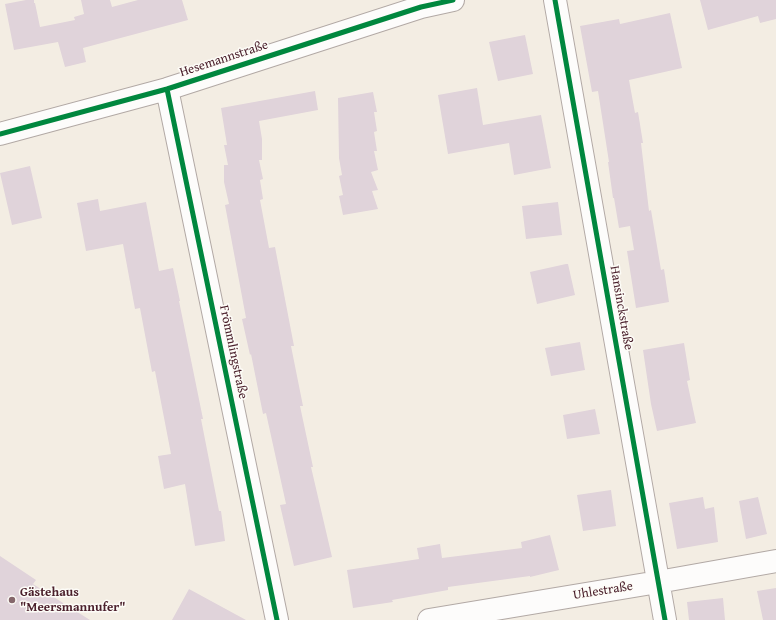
<!DOCTYPE html>
<meta charset="utf-8">
<style>
body{margin:0}
canvas{display:block;background:#f3ede3}
</style>
<canvas width="776" height="620"></canvas>
<script>
const ctx = document.querySelector('canvas').getContext('2d');
ctx.lineJoin = 'round';
function fillPath(path, color) { ctx.fillStyle = color; ctx.fill(path, 'evenodd'); }
function stroke(path, color, width, dash) { ctx.strokeStyle = color; ctx.lineWidth = width; ctx.lineCap = dash ? 'butt' : 'round'; ctx.setLineDash(dash || []); ctx.stroke(path); }
function write(font, color, halo, rows, align = 'center') {
  ctx.font = font + ' "Gentium Book Plus",serif'; ctx.lineWidth = 3; ctx.setLineDash([]); ctx.textBaseline = 'middle'; ctx.strokeStyle = halo; ctx.fillStyle = color; for (const [text, x, y, turn = 0] of rows) {
    ctx.save(); ctx.translate(x, y); ctx.rotate((+turn || 0) * Math.PI / 180); ctx.textAlign = isNaN(turn) ? turn : align; if (halo) ctx.strokeText(text, 0, 0); ctx.fillText(text, 0, 0); ctx.restore();
  }
}
const building = new Path2D(`
 M 26,0 L 34,0 L 34,3 L 35,3 L 40,27 L 75,20 L 74,17 L 84,14 L 81,0 L 110,0 L 112,7 L 138,0 L 182,0 L 188,20 L 83,48 L 86,62 L 65,67 L 58,42 L 14,50 L 5,4 Z
 M 700,0 L 776,0 L 776,19 L 760,23 L 758,16 L 708,30 Z
 M 670,13 L 682,68 L 629,80 L 635,113 L 638,112 L 643,143 L 641,143 L 649,211 L 651,210 L 661,270 L 664,269 L 669,302 L 636,308 L 627,251 L 634,250 L 630,226 L 619,228 L 614,198 L 613,198 L 608,162 L 609,162 L 598,91 L 592,92 L 580,26 L 619,19 L 620,24 Z
 M 525,35 L 533,74 L 498,81 L 489,42 Z
 M 477,88 L 483,125 L 541,115 L 551,168 L 514,175 L 509,143 L 448,154 L 438,95 Z
 M 315,91 L 318,110 L 259,121 L 262,139 L 262,160 L 259,160 L 263,179 L 260,180 L 263,199 L 260,200 L 269,248 L 275,247 L 294,346 L 291,346 L 303,406 L 300,406 L 313,467 L 311,467 L 332,557 L 294,566 L 280,505 L 286,504 L 266,413 L 263,414 L 251,354 L 250,355 L 242,319 L 246,318 L 225,205 L 229,204 L 224,182 L 224,165 L 228,165 L 224,145 L 227,145 L 221,108 Z
 M 373,92 L 377,112 L 374,112 L 377,131 L 374,132 L 377,151 L 374,151 L 378,170 L 371,172 L 378,190 L 372,191 L 378,209 L 343,215 L 339,196 L 343,195 L 339,176 L 342,175 L 339,158 L 338,98 Z
 M 30,166 L 42,218 L 12,225 L 0,173 Z
 M 98,199 L 100,211 L 146,202 L 159,271 L 173,268 L 180,301 L 179,301 L 203,419 L 201,419 L 219,511 L 221,511 L 225,541 L 195,546 L 185,484 L 164,489 L 158,456 L 171,454 L 155,371 L 152,372 L 140,308 L 135,309 L 123,244 L 86,251 L 77,203 Z
 M 558,202 L 562,235 L 526,239 L 522,206 Z
 M 566,264 L 568,264 L 575,295 L 537,304 L 530,272 Z
 M 580,342 L 585,370 L 551,376 L 545,348 Z
 M 684,343 L 690,380 L 687,381 L 696,423 L 657,431 L 651,404 L 643,350 Z
 M 595,409 L 600,434 L 567,439 L 563,415 Z
 M 611,490 L 616,526 L 583,531 L 577,495 Z
 M 703,497 L 705,509 L 714,507 L 718,542 L 677,549 L 669,503 Z
 M 758,497 L 767,534 L 746,539 L 739,501 Z
 M 550,535 L 559,570 L 530,577 L 530,576 L 448,587 L 448,590 L 392,600 L 393,602 L 353,608 L 347,570 L 419,559 L 417,548 L 440,544 L 442,558 L 522,548 L 521,542 Z
 M 0,556 L 36,580 L 33,584 L 90,620 L 0,620 Z
 M 776,588 L 776,620 L 763,620 L 757,591 Z
 M 189,589 L 246,620 L 172,620 Z
 M 723,598 L 725,620 L 689,620 L 687,602 Z`);
const minor = new Path2D(`
 M 555,0 L 665,620
 M 167,89 L 277,620
 M 0,134 L 167,89 L 421,7 L 453,0
 M 429,620 L 658,582 L 776,561`);
const cycleway = new Path2D(`
 M 555,0 L 665,620
 M 167,89 L 277,620
 M 0,134 L 167,89 L 421,7 L 453,0`);
const markers = [
 [12,600,4,"#85676b"]
];
const streetNames = [
 ["Hesemannstraße",224,59,-18],
 ["Hansinckstraße",621,308,80],
 ["Frömmlingstraße",233,352,78],
 ["Uhlestraße",603,591,-9]
];
const poiNames = [
 ["Gästehaus",20,593],
 ["\"Meersmannufer\"",20,608]
];
fillPath(building, '#e0d3da');
stroke(minor, '#b2a9a5', 24);
stroke(minor, '#fdfcfb', 22);
stroke(cycleway, '#00873e', 5);
for (const [x, y, r, color] of markers) { const dot = new Path2D(); dot.arc(x, y, r, 0, 2 * Math.PI); ctx.fillStyle = color; ctx.fill(dot); stroke(dot, '#fdfcf7', 1.5); }
write('13px', '#4a1f2b', '#fdfcf7', streetNames);
write('bold 13px', '#4a1f2b', '#fdfcf7', poiNames, 'left');
</script>
